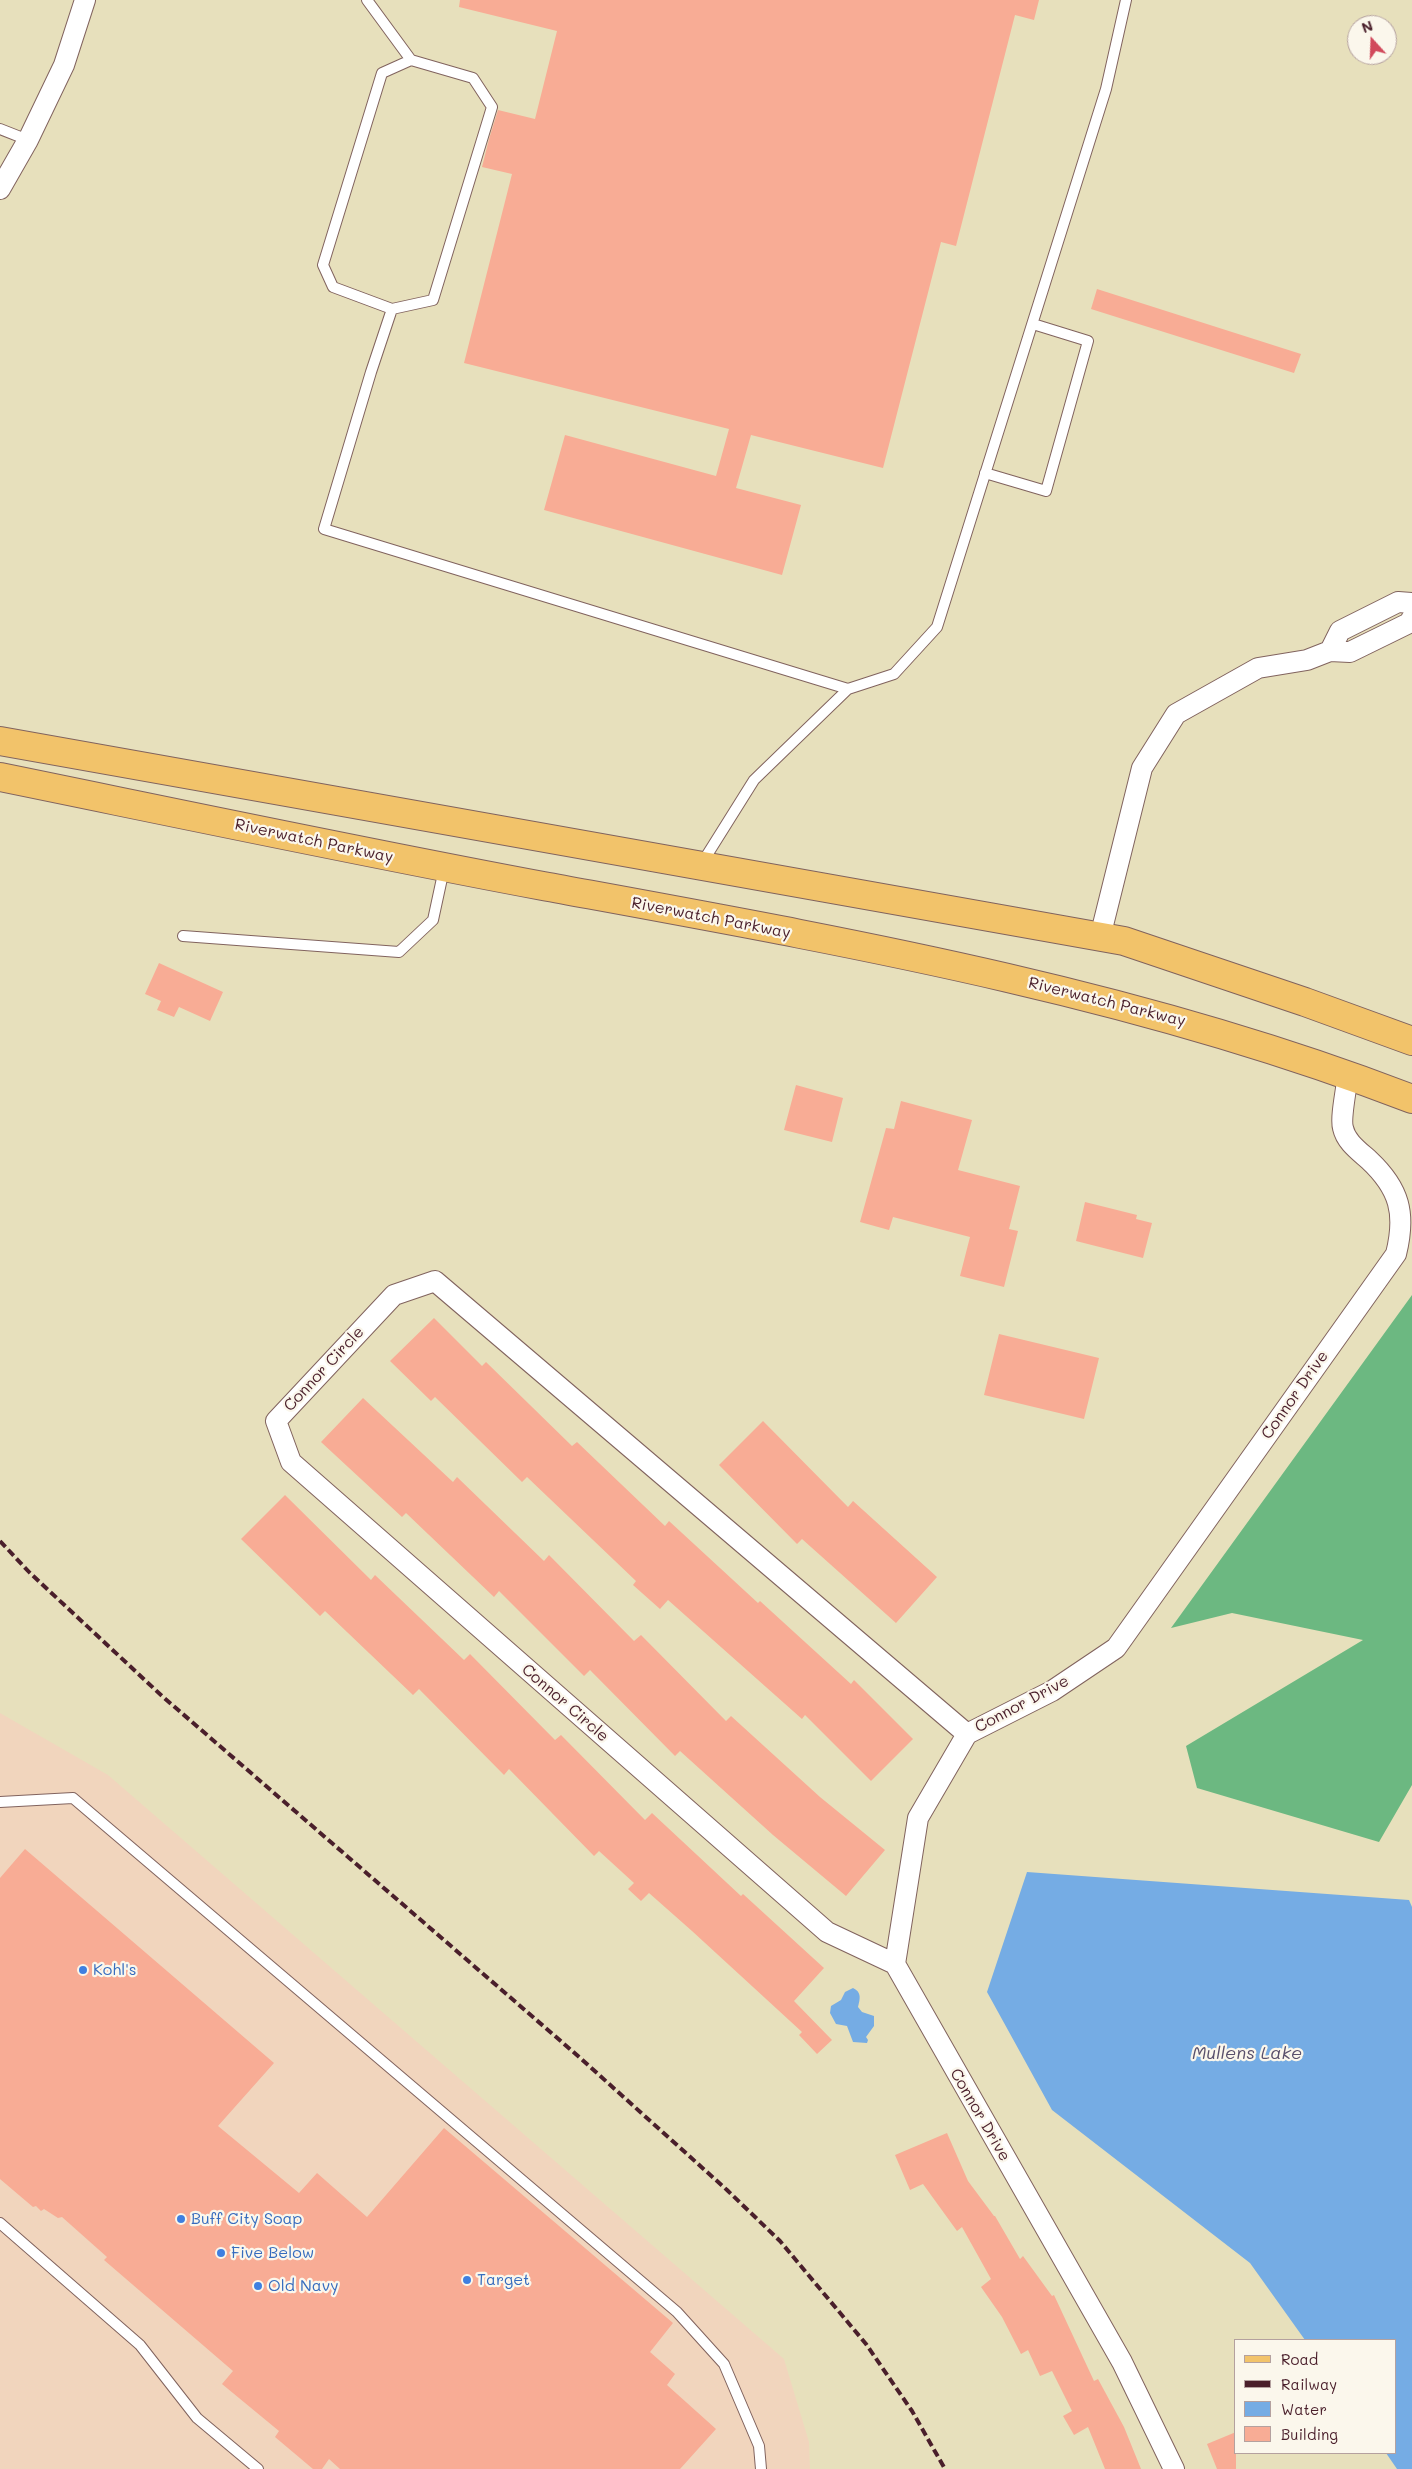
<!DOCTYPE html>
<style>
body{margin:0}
#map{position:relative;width:1412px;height:2469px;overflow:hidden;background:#e7e0bc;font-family:Mali,sans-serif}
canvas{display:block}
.legend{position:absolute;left:1234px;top:2339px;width:162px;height:115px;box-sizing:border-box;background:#fbf7ec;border:1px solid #b4a19f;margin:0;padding:6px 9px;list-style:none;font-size:15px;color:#4a1f2b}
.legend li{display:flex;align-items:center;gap:10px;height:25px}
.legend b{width:25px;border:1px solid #b4a19f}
.north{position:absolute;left:1347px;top:15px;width:50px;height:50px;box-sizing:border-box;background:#fbf7ec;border:1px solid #b4a19f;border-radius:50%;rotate:340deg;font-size:14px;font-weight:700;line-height:20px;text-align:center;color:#4a1f2b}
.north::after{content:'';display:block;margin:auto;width:18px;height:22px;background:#d1495b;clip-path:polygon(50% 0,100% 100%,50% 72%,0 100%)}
</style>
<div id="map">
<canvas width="1412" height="2469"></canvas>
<ul class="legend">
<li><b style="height:6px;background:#f2c36a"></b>Road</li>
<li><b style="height:6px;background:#4a1f2b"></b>Railway</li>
<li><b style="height:14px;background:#75ace4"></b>Water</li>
<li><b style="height:14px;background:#f8ac95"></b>Building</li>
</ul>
<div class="north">N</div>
</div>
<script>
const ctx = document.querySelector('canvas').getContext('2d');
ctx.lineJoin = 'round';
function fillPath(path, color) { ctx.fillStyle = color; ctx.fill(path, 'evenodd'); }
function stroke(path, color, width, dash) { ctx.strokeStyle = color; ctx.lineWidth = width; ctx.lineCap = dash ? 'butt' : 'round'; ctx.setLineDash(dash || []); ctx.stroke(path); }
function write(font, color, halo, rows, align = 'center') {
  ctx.font = font + ' Mali,sans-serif'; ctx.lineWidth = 4.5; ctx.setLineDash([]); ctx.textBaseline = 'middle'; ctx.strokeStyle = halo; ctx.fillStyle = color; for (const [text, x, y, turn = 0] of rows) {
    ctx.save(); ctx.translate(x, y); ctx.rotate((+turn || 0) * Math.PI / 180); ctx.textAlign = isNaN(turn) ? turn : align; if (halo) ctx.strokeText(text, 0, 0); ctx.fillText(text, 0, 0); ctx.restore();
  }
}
const built = new Path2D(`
 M 0,1713 L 108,1775 L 784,2359 L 809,2442 L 810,2469 L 0,2469 Z`);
const forest = new Path2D(`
 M 1412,1295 L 1412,1785 L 1379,1842 L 1197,1788 L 1186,1746 L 1363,1640 L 1232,1613 L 1171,1628 Z`);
const water = new Path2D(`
 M 1027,1872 L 1409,1900 L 1412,1907 L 1412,2469 L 1397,2469 L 1386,2453 L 1396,2453 L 1396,2340 L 1305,2340 L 1250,2263 L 1052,2110 L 987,1992 Z
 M 853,1988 C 862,1992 860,1999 858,2007 L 862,2012 L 874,2016 L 874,2026 L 866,2037 L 868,2040 L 867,2043 L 853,2042 L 847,2026 L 836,2024 L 830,2013 L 831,2006 L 841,2000 L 845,1992 Z`);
const building = new Path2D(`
 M 460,0 L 1039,0 L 1034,20 L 1015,15 L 956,246 L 941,242 L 883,468 L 751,435 L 736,488 L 801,505 L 782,575 L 544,510 L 565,435 L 716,476 L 729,429 L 464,363 L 512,174 L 482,167 L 489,139 L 498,110 L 535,119 L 557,31 L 459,7 Z
 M 1097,289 L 1301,354 L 1294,373 L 1091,309 Z
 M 159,963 L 223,992 L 210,1021 L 179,1007 L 174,1017 L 157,1010 L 161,1001 L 145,994 Z
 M 796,1085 L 843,1098 L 832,1142 L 784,1130 Z
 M 901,1101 L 972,1120 L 958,1170 L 1020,1186 L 1009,1229 L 1018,1231 L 1004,1287 L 960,1276 L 970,1237 L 893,1217 L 889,1230 L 860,1222 L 886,1128 L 894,1129 Z
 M 1085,1202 L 1137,1215 L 1136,1219 L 1152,1223 L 1143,1258 L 1076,1241 Z
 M 434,1318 L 482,1366 L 486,1362 L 572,1446 L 577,1442 L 665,1526 L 669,1521 L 758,1603 L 760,1601 L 851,1684 L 854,1680 L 913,1739 L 871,1781 L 805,1715 L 802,1719 L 668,1600 L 660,1609 L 633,1585 L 636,1581 L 527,1477 L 522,1482 L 435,1397 L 431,1401 L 390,1361 Z
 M 999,1334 L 1099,1358 L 1084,1419 L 984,1395 Z
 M 363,1398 L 453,1482 L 457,1477 L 544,1561 L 549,1555 L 634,1641 L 641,1635 L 726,1721 L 731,1716 L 820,1797 L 885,1850 L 846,1896 L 773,1835 L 680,1751 L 675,1756 L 590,1670 L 584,1676 L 499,1591 L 494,1597 L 406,1513 L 402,1517 L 321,1442 Z
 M 763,1421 L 848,1507 L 853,1501 L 937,1577 L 896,1623 L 802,1539 L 797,1544 L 719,1465 Z
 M 285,1495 L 371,1580 L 375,1575 L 464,1660 L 470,1654 L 555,1740 L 561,1735 L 645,1820 L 652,1813 L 741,1896 L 743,1894 L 824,1968 L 794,2001 L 832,2040 L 817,2054 L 799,2035 L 802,2032 L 692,1931 L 649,1893 L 641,1901 L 628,1889 L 634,1883 L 599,1851 L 594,1856 L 509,1769 L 504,1775 L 419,1689 L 413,1695 L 325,1611 L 320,1616 L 241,1539 Z
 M 25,1849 L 274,2063 L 218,2126 L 299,2193 L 317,2173 L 367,2217 L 444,2128 L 673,2323 L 650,2352 L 675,2374 L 667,2385 L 716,2429 L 680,2469 L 340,2469 L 329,2459 L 322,2469 L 313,2469 L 275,2437 L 279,2431 L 222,2384 L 233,2371 L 104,2260 L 107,2257 L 62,2217 L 58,2218 L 44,2209 L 41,2211 L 36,2206 L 33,2207 L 0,2179 L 0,1878 Z
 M 947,2133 L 968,2181 L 994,2216 L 995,2216 L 1020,2259 L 1023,2256 L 1052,2296 L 1054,2295 L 1094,2381 L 1098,2379 L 1124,2427 L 1141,2469 L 1105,2469 L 1088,2427 L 1074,2435 L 1063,2416 L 1072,2411 L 1052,2371 L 1040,2376 L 1028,2350 L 1021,2354 L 1002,2317 L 981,2287 L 991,2279 L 962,2227 L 957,2231 L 923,2184 L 910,2190 L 895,2155 Z
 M 1236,2432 L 1236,2469 L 1217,2469 L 1207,2444 Z`);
const lane = new Path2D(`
 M 367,0 L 411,60
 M 411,60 L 473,78 L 492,107 L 433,300 L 392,309 L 333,287 L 323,265 L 382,73 Z
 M 0,129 L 28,140
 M 392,309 L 371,372 L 324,529 L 848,689
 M 985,473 L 1046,491 L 1088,341 L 1033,324
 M 702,863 L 754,780 L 848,689 L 894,674 L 937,627 L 1106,89 L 1126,0
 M 183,936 L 399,952 L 433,920 L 444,869
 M 0,1802 L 73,1798 L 677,2312 L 724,2364 L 759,2446 L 761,2469
 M 0,2223 L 140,2345 L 197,2418 L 258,2469`);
const street = new Path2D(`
 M 0,189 L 28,140 L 64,65 L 85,0
 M 1330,651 L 1340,631 L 1398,602 L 1412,603
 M 1100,937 L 1142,768 L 1176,714 L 1258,668 L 1307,660 L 1330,651 L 1350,652 L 1409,623 L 1412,618
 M 895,1964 L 827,1932 L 291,1462 L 276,1421 L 394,1295 L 435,1281 L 967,1734
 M 1174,2469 L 1122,2362 L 895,1964 L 918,1818 L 967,1734 L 1052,1691 L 1116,1648 L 1396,1254 C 1406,1214 1400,1189 1369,1160 C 1359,1151 1346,1142 1343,1128 C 1340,1118 1347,1086 1348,1074`);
const primary = new Path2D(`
 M 0,741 L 1124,941 L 1305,1002 L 1412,1041
 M 0,777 C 181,814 361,852 543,886 C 837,940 1133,991 1412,1099`);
const rail = new Path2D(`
 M 0,1541 L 30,1573 L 162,1696 L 578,2056 L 727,2190 L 780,2241 L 866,2344 L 912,2411 L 945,2469`);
const markers = [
 [83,1970,5,"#3f7fe0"],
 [181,2219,5,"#3f7fe0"],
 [221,2253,5,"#3f7fe0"],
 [467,2280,5,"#3f7fe0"],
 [258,2286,5,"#3f7fe0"]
];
const streetNames = [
 ["Riverwatch Parkway",314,841,12],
 ["Riverwatch Parkway",711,918,11],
 ["Riverwatch Parkway",1107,1002,14],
 ["Connor Circle",324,1369,-47],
 ["Connor Drive",1295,1395,-55],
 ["Connor Circle",565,1703,41],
 ["Connor Drive",1022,1704,-28],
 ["Connor Drive",980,2115,60]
];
const shopNames = [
 ["Kohl's",93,1970],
 ["Buff City Soap",191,2219],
 ["Five Below",231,2253],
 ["Target",477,2280],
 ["Old Navy",268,2286]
];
const waterNames = [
 ["Mullens Lake",1247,2053]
];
fillPath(built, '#f1d5bd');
fillPath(forest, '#6cb881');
fillPath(water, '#75ace4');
fillPath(building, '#f8ac95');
stroke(lane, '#81635e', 12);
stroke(street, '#81635e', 22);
stroke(primary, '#81635e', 30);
stroke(lane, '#fff', 10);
stroke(street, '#fff', 20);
stroke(primary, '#f2c36a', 28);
stroke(rail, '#4a1f2b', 4, [8, 4]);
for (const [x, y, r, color] of markers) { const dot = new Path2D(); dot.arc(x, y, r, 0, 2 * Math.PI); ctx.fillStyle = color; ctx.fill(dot); stroke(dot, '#fbf7ec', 2); }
write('16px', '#4a1f2b', '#fbf7ec', streetNames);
write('16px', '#366cbe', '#fbf7ec', shopNames, 'left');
write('italic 18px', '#59506c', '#fbf7ec', waterNames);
</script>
